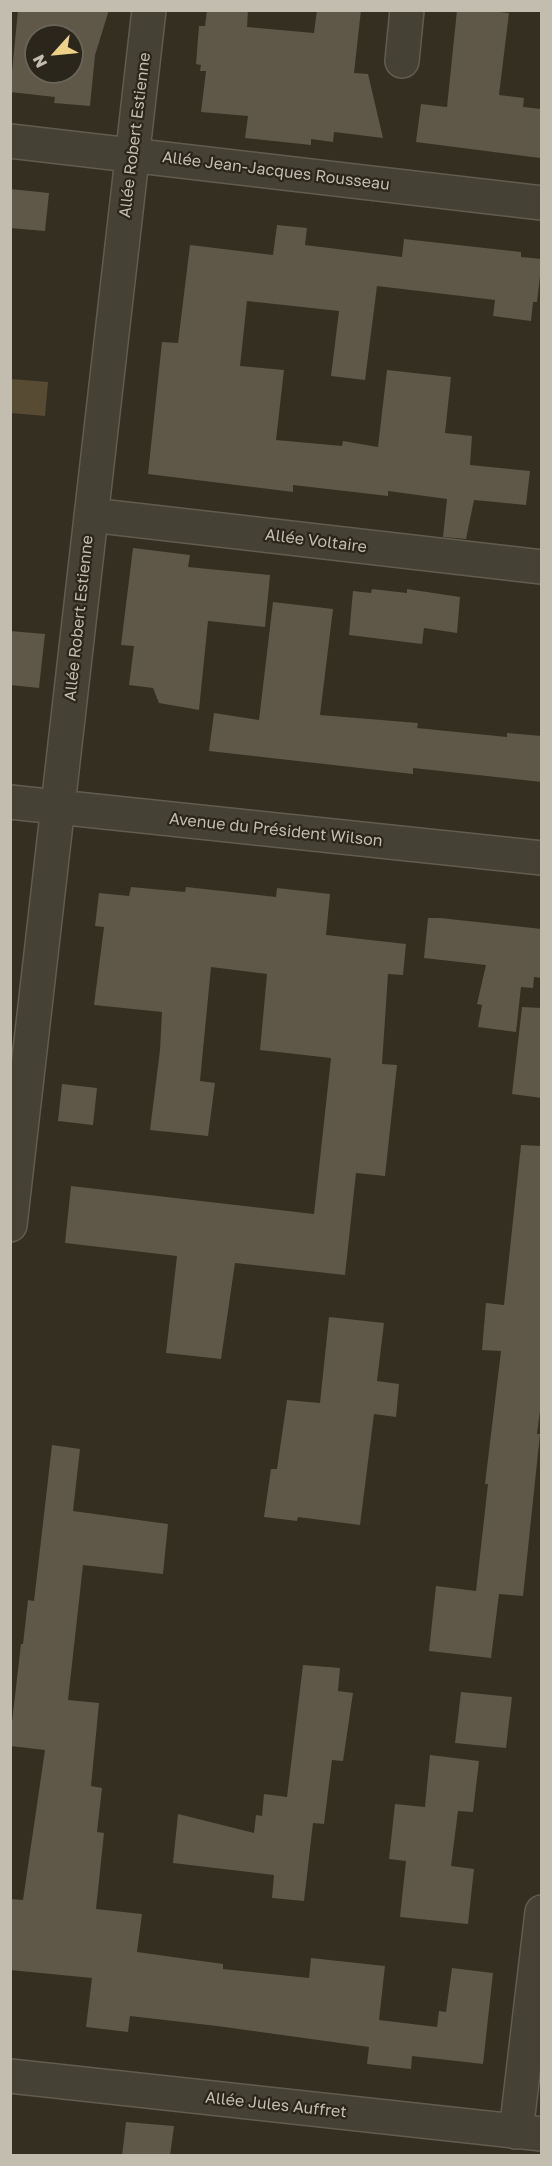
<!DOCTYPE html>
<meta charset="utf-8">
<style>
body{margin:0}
#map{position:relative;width:552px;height:2166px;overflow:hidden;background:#352f22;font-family:"Golos Text",sans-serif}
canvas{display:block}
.frame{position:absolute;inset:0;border:12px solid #c3bdb0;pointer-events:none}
.north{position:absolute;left:24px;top:24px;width:60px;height:60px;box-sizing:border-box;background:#2b261b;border:2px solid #686257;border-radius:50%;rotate:243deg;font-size:16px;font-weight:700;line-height:24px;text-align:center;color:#c3bdb0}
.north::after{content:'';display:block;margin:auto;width:21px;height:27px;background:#eed189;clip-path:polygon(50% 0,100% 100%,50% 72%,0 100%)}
</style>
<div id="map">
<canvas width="552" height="2166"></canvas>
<div class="frame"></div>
<div class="north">N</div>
</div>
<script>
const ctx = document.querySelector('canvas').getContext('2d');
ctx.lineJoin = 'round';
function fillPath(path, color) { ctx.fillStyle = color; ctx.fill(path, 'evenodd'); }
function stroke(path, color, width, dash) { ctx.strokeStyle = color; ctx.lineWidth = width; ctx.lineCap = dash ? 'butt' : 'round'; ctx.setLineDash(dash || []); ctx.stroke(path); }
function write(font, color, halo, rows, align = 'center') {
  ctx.font = font + ' "Golos Text",sans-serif'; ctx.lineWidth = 4.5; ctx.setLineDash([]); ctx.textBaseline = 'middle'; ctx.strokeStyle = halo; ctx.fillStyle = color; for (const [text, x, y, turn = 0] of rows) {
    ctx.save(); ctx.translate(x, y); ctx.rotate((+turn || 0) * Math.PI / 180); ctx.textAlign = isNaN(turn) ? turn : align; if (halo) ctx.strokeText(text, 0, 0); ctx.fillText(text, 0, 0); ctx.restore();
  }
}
const water = new Path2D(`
 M 11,379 L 48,382 L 45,416 L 11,413 Z`);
const building = new Path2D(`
 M 18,10 L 109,10 L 95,55 L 90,106 L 54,103 L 55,97 L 10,92 ZM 36,36 L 72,36 L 72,72 L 36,72 Z
 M 207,10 L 248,10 L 247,27 L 314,33 L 317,10 L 361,10 L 354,73 L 368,74 L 383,138 L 334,132 L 333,142 L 311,139 L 311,145 L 245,138 L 248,116 L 201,112 L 206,71 L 200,71 L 201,65 L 196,64 L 199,26 L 205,26 Z
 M 457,10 L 500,10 L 500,12 L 509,13 L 499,95 L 524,98 L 523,107 L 542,109 L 540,158 L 416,142 L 421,104 L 447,107 Z
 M 10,189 L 49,193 L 45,231 L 10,228 Z
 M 277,225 L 307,228 L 305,245 L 402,257 L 404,239 L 521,252 L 521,257 L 542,259 L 537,302 L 533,302 L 531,321 L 493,316 L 495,300 L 377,286 L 365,380 L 331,376 L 339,311 L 247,301 L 240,366 L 284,370 L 276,440 L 342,446 L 343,441 L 378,447 L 387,370 L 451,377 L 445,433 L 472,436 L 470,465 L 530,471 L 526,505 L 474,500 L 466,539 L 443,537 L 447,499 L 388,491 L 388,496 L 293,485 L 293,492 L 148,474 L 162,342 L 178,343 L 190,245 L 273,255 Z
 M 133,548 L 190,555 L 188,567 L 270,575 L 265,627 L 208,621 L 199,710 L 159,703 L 153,688 L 129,685 L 134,646 L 121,645 Z
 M 372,589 L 407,593 L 407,589 L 460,597 L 457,633 L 424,628 L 422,644 L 349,635 L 353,591 L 371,593 Z
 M 273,602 L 333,609 L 320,715 L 418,723 L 417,728 L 507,737 L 507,733 L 542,736 L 542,782 L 413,768 L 413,774 L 209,751 L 214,713 L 259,720 Z
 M 10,631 L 45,634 L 39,688 L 10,685 Z
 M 131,887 L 185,892 L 186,887 L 276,897 L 277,888 L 330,894 L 326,935 L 406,944 L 403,975 L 388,974 L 382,1064 L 397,1065 L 385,1176 L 356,1173 L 345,1275 L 235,1263 L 221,1359 L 166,1353 L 177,1256 L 65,1243 L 71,1186 L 314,1214 L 331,1058 L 260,1050 L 267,974 L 211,967 L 200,1081 L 215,1083 L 208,1136 L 150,1130 L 160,1050 L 162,1012 L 94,1005 L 104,927 L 95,926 L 99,893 L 129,896 Z
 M 428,918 L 440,918 L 542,929 L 542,978 L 534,977 L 533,988 L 521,987 L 516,1032 L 478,1027 L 482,1005 L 477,1004 L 486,965 L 424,958 Z
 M 522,1007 L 542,1008 L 542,1098 L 512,1094 Z
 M 62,1084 L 97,1088 L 93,1125 L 58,1121 Z
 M 521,1145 L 542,1146 L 542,1396 L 537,1434 L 540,1434 L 523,1596 L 499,1594 L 491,1658 L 429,1651 L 436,1586 L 476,1591 L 488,1484 L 485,1484 L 501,1351 L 482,1350 L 486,1303 L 504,1305 Z
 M 329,1317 L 384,1323 L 377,1381 L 399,1384 L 396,1417 L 374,1414 L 360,1525 L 298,1517 L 297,1521 L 264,1517 L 271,1469 L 277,1469 L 287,1400 L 320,1403 Z
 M 52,1445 L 80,1449 L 73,1511 L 168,1524 L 163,1574 L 83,1565 L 68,1700 L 99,1703 L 91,1786 L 102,1788 L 97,1832 L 104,1833 L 96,1909 L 142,1914 L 137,1952 L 223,1964 L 223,1969 L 309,1978 L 311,1958 L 385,1966 L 379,2020 L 437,2027 L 439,2011 L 446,2012 L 452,1968 L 493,1973 L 483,2064 L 412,2056 L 411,2069 L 367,2064 L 369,2047 L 217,2026 L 130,2016 L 128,2032 L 86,2027 L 92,1978 L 10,1970 L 10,1899 L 23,1900 L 45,1750 L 10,1746 L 10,1739 L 21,1644 L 23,1644 L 28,1600 L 34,1601 Z
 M 303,1665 L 340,1668 L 338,1691 L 353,1693 L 343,1761 L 332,1760 L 324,1824 L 313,1823 L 304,1901 L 272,1898 L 274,1875 L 173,1863 L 178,1814 L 254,1833 L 256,1815 L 262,1816 L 264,1794 L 287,1797 Z
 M 461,1692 L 512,1697 L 506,1748 L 455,1743 Z
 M 430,1755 L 479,1761 L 473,1812 L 458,1811 L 451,1866 L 474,1869 L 468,1924 L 400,1917 L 406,1861 L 389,1859 L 395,1804 L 425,1807 Z
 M 126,2122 L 174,2126 L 170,2156 L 122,2156 Z`);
const minor = new Path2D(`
 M 402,61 L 407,10
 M 10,141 L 542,203
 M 91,515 L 542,567
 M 10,802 L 542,858
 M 10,1225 L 149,10
 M 10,2076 L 542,2134
 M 516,2132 L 542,1912`);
const streetNames = [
 ["Allée Robert Estienne",135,135,-83],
 ["Allée Jean-Jacques Rousseau",276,171,7],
 ["Allée Voltaire",316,541,7],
 ["Allée Robert Estienne",79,618,-84],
 ["Avenue du Président Wilson",276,830,6],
 ["Allée Jules Auffret",276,2105,6]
];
fillPath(water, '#574b34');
fillPath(building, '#5f5748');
stroke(minor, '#615c50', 36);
stroke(minor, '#464135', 33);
write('16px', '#c3bdb0', '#2b261b', streetNames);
</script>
